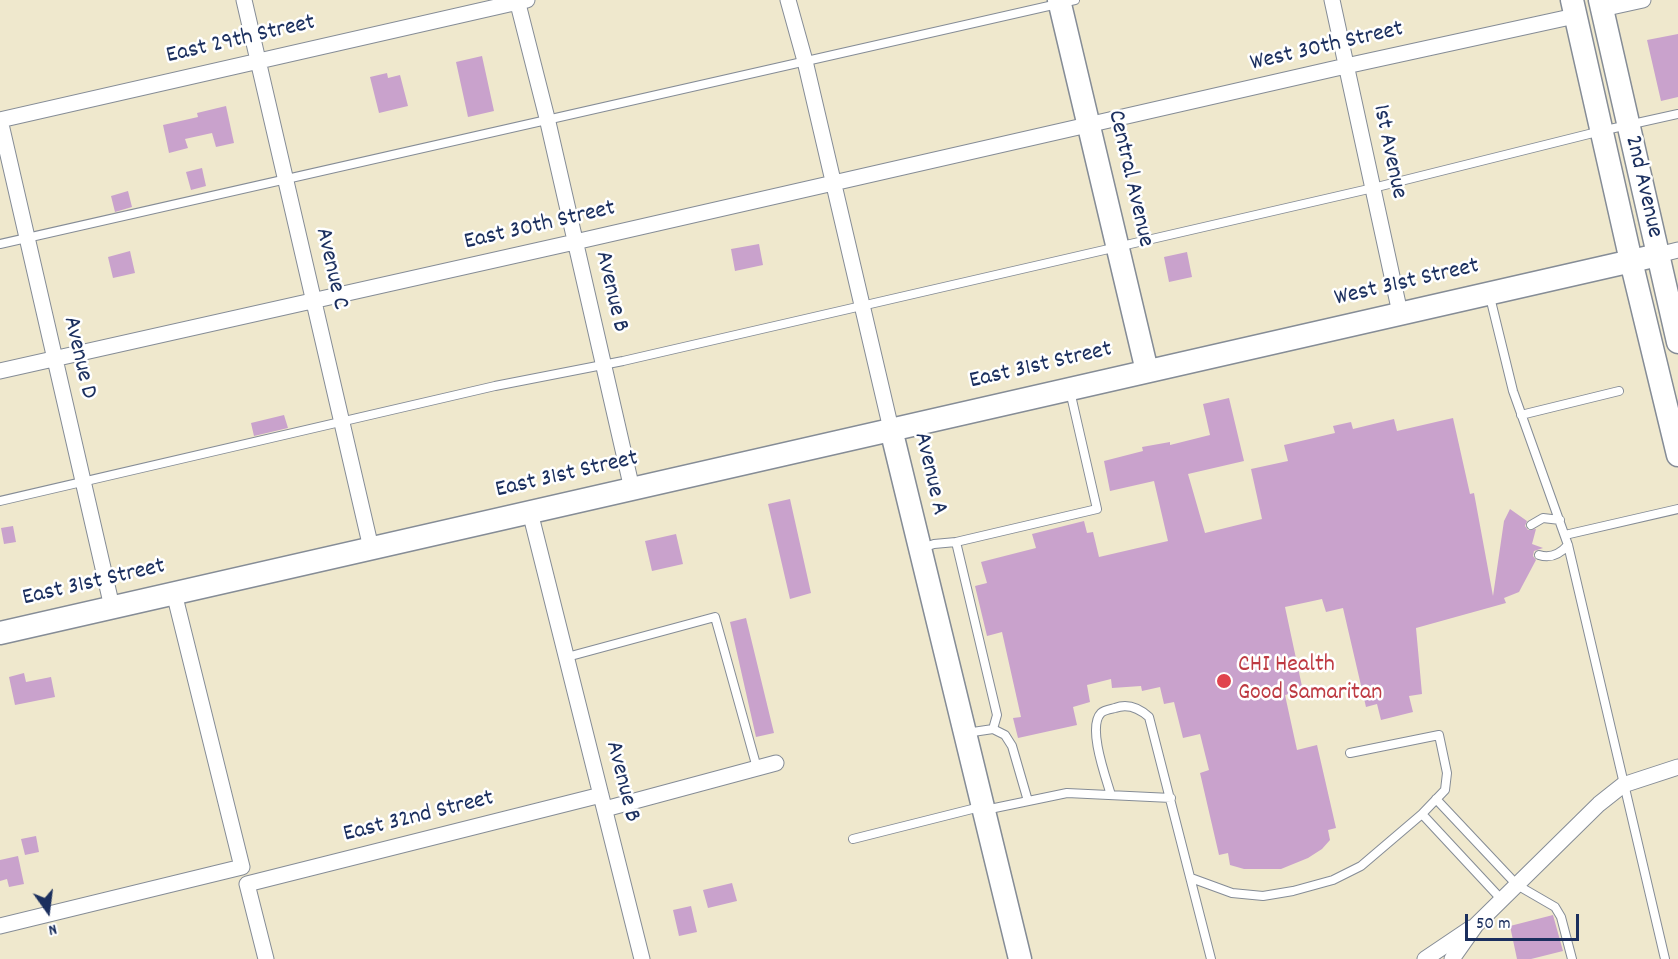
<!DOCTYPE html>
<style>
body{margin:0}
#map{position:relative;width:1678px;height:959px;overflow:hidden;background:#efe8cd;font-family:Dekko,sans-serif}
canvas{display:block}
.north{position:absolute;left:18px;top:881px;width:60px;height:60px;-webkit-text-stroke:4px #fff;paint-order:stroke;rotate:166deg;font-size:16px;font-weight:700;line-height:24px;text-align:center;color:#1b2f5e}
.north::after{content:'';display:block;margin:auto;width:21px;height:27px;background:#1b2f5e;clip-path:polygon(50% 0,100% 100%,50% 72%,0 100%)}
.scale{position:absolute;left:1465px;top:914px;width:114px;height:27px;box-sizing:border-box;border:3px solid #1b2f5e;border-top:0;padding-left:8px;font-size:18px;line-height:21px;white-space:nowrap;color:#1b2f5e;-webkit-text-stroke:4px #fff;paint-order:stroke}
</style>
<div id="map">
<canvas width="1678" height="959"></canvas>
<div class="north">N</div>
<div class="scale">50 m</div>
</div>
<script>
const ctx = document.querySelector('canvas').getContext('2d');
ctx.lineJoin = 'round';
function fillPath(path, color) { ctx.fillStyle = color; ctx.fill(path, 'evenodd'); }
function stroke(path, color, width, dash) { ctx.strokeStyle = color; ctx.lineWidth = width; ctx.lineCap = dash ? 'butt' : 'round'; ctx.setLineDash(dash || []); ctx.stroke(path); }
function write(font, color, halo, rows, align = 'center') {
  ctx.font = font + ' Dekko,sans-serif'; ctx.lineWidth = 5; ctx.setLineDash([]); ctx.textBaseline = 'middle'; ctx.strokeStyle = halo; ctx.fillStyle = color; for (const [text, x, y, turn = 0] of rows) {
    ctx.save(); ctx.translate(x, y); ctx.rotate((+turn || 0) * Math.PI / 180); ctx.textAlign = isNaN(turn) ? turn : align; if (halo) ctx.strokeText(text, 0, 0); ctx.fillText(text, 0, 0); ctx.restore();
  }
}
const building = new Path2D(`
 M 1678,34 L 1678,97 L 1661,101 L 1647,40 Z
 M 482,56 L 494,111 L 468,117 L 456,62 Z
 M 387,73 L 388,78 L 400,75 L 408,106 L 379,113 L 370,77 Z
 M 226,106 L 234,143 L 216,147 L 212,133 L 185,139 L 188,148 L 169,153 L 163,125 L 198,117 L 197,113 Z
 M 202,168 L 206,186 L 191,190 L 186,172 Z
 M 128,191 L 132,207 L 115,212 L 111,196 Z
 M 759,244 L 763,265 L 735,271 L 731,249 Z
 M 130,251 L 135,273 L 113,278 L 108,257 Z
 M 1187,252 L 1192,277 L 1169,282 L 1164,257 Z
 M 1229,398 L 1244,461 L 1188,474 L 1205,533 L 1262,519 L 1251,469 L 1288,461 L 1284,445 L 1335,433 L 1333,426 L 1351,422 L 1353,429 L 1394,419 L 1397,431 L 1453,418 L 1470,494 L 1474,493 L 1493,596 L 1504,521 L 1510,509 L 1527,521 L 1525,526 L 1528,530 L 1536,529 L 1532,544 L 1543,548 L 1534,551 L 1533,556 L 1536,560 L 1519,592 L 1504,598 L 1506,603 L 1416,628 L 1422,694 L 1409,696 L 1413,712 L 1381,720 L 1377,704 L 1366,707 L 1343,608 L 1326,612 L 1322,599 L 1285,607 L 1303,691 L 1285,695 L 1297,750 L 1317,745 L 1336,828 L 1328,830 L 1330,840 L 1322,849 L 1308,858 L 1281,869 L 1244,869 L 1230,865 L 1228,853 L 1219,855 L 1200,773 L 1209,770 L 1200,734 L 1183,738 L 1174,702 L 1164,704 L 1160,687 L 1142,691 L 1141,686 L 1112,688 L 1111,679 L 1087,685 L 1090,702 L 1073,707 L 1077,725 L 1018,738 L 1013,718 L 1021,717 L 1002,632 L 987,636 L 975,586 L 987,583 L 981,562 L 1036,548 L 1032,534 L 1084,521 L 1087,533 L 1093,532 L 1099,557 L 1168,541 L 1154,481 L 1110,491 L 1104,461 L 1143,451 L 1142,447 L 1170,442 L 1170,445 L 1210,435 L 1203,404 Z
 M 284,415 L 288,428 L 254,436 L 251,423 Z
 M 790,499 L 811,593 L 790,599 L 768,504 Z
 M 13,526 L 16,542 L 4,544 L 1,528 Z
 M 676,534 L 683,564 L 652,571 L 645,541 Z
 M 746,618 L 774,733 L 756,737 L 730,622 Z
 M 24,673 L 26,682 L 51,677 L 55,697 L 15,705 L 9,677 Z
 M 36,836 L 39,852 L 25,855 L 21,839 Z
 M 18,856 L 24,884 L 9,887 L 7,879 L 0,881 L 0,860 Z
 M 732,883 L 737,901 L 708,908 L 703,890 Z
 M 691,906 L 697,932 L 679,936 L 673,910 Z
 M 1553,915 L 1563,951 L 1531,959 L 1517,959 L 1510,926 Z`);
const lane = new Path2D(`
 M 0,244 L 1075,0
 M 1490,297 L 1513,391 L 1568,545 L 1665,959
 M 1521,415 L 1619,391
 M 0,501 L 495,386 L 623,361 L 1373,188 L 1601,131 L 1678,114
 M 1531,525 L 1543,518 L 1560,520
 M 1565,535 L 1678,509
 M 956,542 L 1097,509 L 1070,391
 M 922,548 L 934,544 L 956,542 L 997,715 L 993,729 L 966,733
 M 1539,555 C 1551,559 1560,554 1568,545
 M 567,657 L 715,617 L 757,768
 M 993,729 L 1005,735 L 1012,746 L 1028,801
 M 1111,795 C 1106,778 1087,727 1101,713 C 1104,710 1111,709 1115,708 C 1128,703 1139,708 1149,717 L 1211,959
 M 1436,799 L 1517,885 L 1555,907 L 1561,917 L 1572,959
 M 985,810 L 1067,793 L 1171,798
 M 1422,814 L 1502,900
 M 853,839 L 980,807
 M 1191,878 L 1232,893 L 1263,896 L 1293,891 L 1333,880 L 1361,866 L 1422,814 L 1445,790 L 1447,773 L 1439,735 L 1350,753`);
const street = new Path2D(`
 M 244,0 L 371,548
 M 517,0 L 547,118 L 632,489
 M 788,0 L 805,61 L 891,429
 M 1332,0 L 1400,313
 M 1602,9 L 1643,0
 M 1658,255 L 1678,250
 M 0,371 L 575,242 L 1346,66 L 1575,16
 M 530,512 L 642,959
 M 112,607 L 0,120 L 527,0
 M 605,809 L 776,763
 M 0,926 L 242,867 L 174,593
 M 266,959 L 247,884 L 601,795
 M 1425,959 L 1471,928
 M 1452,959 L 1476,925 L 1599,804 L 1623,785 L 1678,767`);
const secondary = new Path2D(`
 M 1059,0 L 1147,371
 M 1572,0 L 1631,261 L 1678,455
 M 1600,0 L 1678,342
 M 891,429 L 1020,959
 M 0,633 L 1658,255`);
const markers = [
 [1224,681,8,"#e0444e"]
];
const streetNames = [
 ["East 29th Street",241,41,-13],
 ["West 30th Street",1327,48,-13],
 ["1st Avenue",1388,152,78],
 ["Central Avenue",1129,179,77],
 ["2nd Avenue",1642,187,77],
 ["East 30th Street",540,227,-13],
 ["Avenue C",330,269,77],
 ["West 31st Street",1407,284,-13],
 ["Avenue B",610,292,77],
 ["Avenue D",78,358,77],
 ["East 31st Street",1041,367,-13],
 ["Avenue A",929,474,77],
 ["East 31st Street",567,476,-13],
 ["East 31st Street",94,584,-13],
 ["Avenue B",621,782,76],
 ["East 32nd Street",419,818,-14]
];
const healthNames = [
 ["CHI Health",1238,667],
 ["Good Samaritan",1238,695]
];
fillPath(building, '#c9a2cc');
stroke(lane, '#858c96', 10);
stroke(street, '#858c96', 17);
stroke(secondary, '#858c96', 25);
stroke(lane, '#fff', 8);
stroke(street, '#fff', 15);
stroke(secondary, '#fff', 22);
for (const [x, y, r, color] of markers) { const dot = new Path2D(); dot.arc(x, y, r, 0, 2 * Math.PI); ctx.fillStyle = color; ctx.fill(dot); stroke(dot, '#fff', 2); }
write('24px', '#1b2f5e', '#fff', streetNames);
write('24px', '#be3a42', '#fff', healthNames, 'left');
</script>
